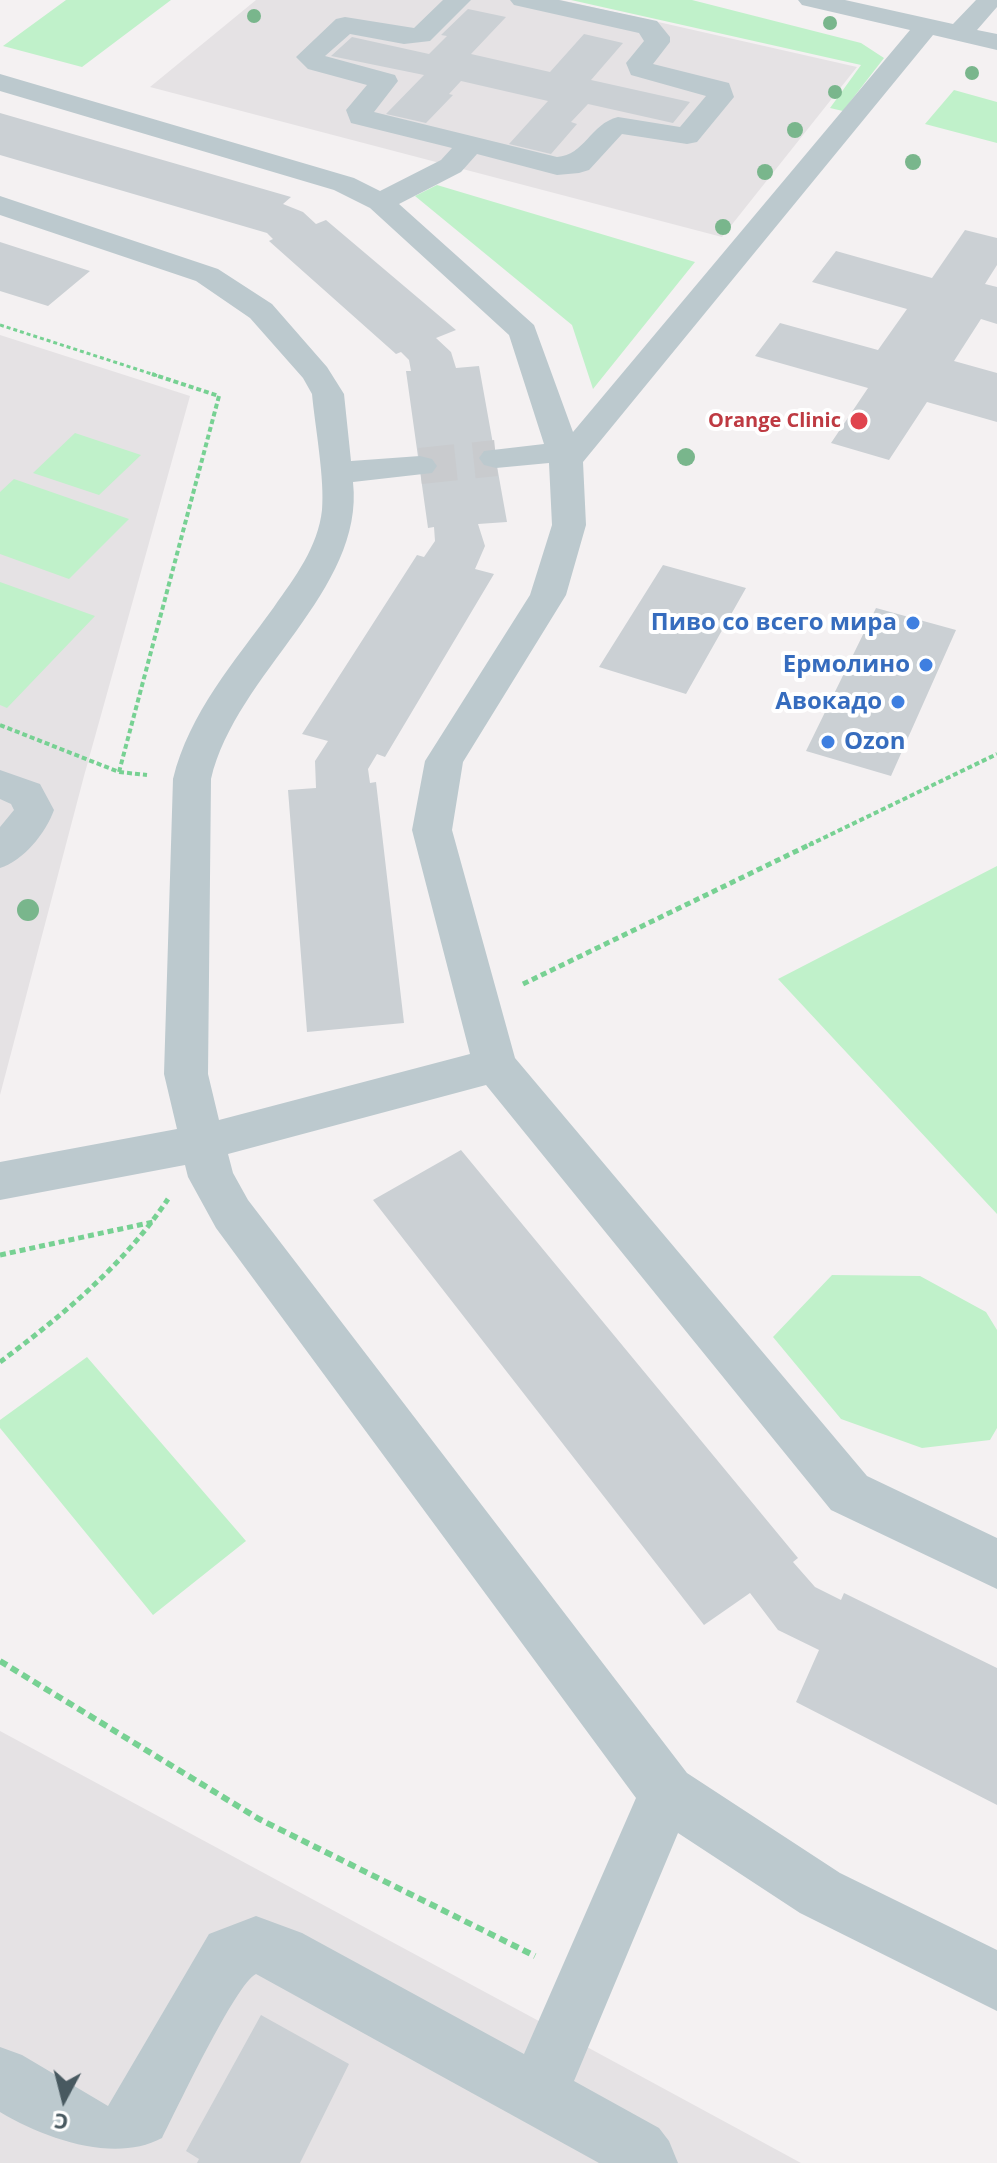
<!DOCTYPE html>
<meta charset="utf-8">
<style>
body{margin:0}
#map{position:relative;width:997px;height:2163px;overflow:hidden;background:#f4f1f2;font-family:"Open Sans",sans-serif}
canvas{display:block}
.north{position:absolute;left:24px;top:2059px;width:80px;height:80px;-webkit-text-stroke:6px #fff;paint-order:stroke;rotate:187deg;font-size:22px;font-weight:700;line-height:32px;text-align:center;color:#485960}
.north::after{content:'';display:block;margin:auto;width:28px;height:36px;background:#485960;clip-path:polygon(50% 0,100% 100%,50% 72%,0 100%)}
</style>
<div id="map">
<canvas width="997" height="2163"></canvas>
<div class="north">С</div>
</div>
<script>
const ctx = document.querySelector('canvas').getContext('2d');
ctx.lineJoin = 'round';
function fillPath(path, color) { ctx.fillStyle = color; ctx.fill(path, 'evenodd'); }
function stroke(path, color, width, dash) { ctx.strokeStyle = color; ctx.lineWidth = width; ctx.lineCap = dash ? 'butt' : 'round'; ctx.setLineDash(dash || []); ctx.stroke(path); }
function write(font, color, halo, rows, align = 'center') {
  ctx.font = font + ' "Open Sans",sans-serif'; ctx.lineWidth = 8; ctx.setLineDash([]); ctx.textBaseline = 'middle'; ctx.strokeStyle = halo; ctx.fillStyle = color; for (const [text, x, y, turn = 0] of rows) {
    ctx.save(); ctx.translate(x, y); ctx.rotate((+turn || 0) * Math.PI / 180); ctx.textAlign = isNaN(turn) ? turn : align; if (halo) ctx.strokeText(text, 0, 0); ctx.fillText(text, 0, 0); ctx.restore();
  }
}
const education = new Path2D(`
 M 256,0 L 561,0 L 857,67 L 722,237 L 150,87 Z
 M 0,335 L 190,396 L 84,776 L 0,1095 Z
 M 0,1731 L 563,2034 L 801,2163 L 0,2163 Z`);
const green = new Path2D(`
 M 66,0 L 171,0 L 82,67 L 3,46 Z
 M 571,0 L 692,0 L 861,43 L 884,58 L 843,111 L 830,108 L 861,65 Z
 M 954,90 L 997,102 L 997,143 L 925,124 Z
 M 437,185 L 695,262 L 593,389 L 572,325 L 415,196 Z
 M 75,433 L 141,455 L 99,495 L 33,473 Z
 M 14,479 L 129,519 L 69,579 L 0,554 L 0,492 Z
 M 0,582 L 95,616 L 7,708 L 0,705 Z
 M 997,866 L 997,1214 L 778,979 Z
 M 832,1275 L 920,1276 L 986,1312 L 997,1330 L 997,1428 L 990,1440 L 922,1448 L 841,1419 L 773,1337 Z
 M 87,1357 L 246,1541 L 153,1615 L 0,1428 L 0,1420 Z`);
const building = new Path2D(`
 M 468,9 L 506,17 L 471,54 L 550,72 L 584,34 L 623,43 L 591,80 L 690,102 L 673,123 L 588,104 L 571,122 L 577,124 L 551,154 L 509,144 L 548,101 L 461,81 L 449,94 L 453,95 L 426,123 L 386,114 L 424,75 L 331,56 L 352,37 L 429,54 L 447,36 L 441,35 Z
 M 0,113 L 291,197 L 283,204 L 303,212 L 316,224 L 326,220 L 456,330 L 436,338 L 451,352 L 456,368 L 479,366 L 507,522 L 478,524 L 485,546 L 475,569 L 494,574 L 385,757 L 377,754 L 368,769 L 370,783 L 376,782 L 404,1023 L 307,1032 L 288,790 L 316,788 L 315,761 L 328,741 L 302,734 L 417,555 L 424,557 L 435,541 L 434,527 L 428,528 L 406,371 L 411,371 L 409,360 L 401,352 L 396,354 L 269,241 L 273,239 L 267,233 L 0,155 Z
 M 965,230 L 997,238 L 997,265 L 985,284 L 997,287 L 997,324 L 981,319 L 954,361 L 997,373 L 997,422 L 927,402 L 889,460 L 831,443 L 868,388 L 755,356 L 780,323 L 878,350 L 907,309 L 812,282 L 836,251 L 932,278 Z
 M 0,242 L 90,271 L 48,306 L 0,291 Z
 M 663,565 L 746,588 L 686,694 L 599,667 Z
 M 876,608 L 956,630 L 891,776 L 806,751 Z
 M 461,1150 L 798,1558 L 793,1562 L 815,1587 L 841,1600 L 844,1593 L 997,1668 L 997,1805 L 796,1702 L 819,1650 L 778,1630 L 750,1593 L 704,1625 L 373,1200 Z
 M 261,2015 L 349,2064 L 300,2163 L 197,2163 L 199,2159 L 186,2151 Z`);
const minorTunnel = new Path2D(`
 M 420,466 L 496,458`);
const pathFar3 = new Path2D(`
 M 0,325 L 158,376`);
const pathFar2 = new Path2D(`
 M 0,725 L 119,772 L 147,775
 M 119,772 L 219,396 L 152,374
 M 809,845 L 997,754`);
const pathFar1 = new Path2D(`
 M 523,984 L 813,843
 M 0,1255 L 153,1222
 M 0,1362 C 63,1315 124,1265 168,1199`);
const path = new Path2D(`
 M 0,1661 L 259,1819 L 535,1956`);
const minor = new Path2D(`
 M 443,0 L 471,0 L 430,41 L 404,44 L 350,34 L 325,56 L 395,75 L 398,81 L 374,112 L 557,157 C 585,155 590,124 618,117 L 680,127 L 706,96 L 631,75 L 626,63 L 644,41 L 639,33 L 514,5 L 510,0 L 559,0 L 657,21 L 670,37 L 670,42 L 653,64 L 729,83 L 734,97 L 697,142 L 687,144 L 622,134 L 589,170 L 579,173 L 557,175 L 477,154 L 461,172 L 399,204 L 534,325 L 573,432 L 910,30 L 802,5 L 798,0 L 845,0 L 953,24 L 976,0 L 997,0 L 997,7 L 977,30 L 997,34 L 997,50 L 933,35 L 583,462 L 586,525 L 566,595 L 463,762 L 452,830 L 515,1058 L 867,1476 L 997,1538 L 997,1589 L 831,1510 L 486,1085 L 228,1154 L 233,1173 L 248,1200 L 687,1773 L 840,1873 L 997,1950 L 997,2011 L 800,1913 L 678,1833 L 574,2081 L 659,2128 L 669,2141 L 678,2163 L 599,2163 L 256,1974 C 236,1983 176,2111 162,2138 C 116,2163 47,2140 0,2112 L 0,2047 L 22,2055 L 108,2106 L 209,1934 L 256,1916 L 302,1933 L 524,2054 L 636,1798 L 216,1228 L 188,1177 L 185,1165 L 0,1200 L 0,1162 L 177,1129 L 164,1074 L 173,779 C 189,713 235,661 274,607 C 295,577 318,547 322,510 C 325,480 315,426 312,394 L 303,378 L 250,318 L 196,281 L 0,215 L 0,196 L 218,269 L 272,304 L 327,367 L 344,394 L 351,461 L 420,456 L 432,459 L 437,466 L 432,473 L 353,482 C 365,591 236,673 211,779 L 208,1074 L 219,1120 L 470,1054 L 412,830 L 425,761 L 530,595 L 552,525 L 549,463 L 496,468 L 484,465 L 479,458 L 484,451 L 544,444 L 509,335 L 370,208 L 334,190 L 0,91 L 0,74 L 354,178 L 380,191 L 441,160 L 452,148 L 351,123 L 346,110 L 367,85 L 308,69 L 296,57 L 336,19 L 345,17 L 414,28 Z
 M 0,770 L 40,784 L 54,810 C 46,833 23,861 0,868 L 0,827 L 14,810 L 11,804 L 0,799 Z`);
const trees = [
 [254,16,7],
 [830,23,7],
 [972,73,7],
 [835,92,7],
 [795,130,8],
 [913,162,8],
 [765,172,8],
 [723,227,8],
 [686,457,9],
 [28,910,11]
];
const markers = [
 [859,421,10,"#e0444e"],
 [913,623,8,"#3f7fe0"],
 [926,665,8,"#3f7fe0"],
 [898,702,8,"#3f7fe0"],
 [828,742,8,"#3f7fe0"]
];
const farHealthnames = [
 ["Orange Clinic",841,421]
];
const shopNames = [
 ["Пиво со всего мира",897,623],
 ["Ермолино",910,665],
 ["Авокадо",882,702],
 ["Ozon",844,742,"left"]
];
fillPath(education, '#e5e2e4');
fillPath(green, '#c0f1ca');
fillPath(building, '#cbd0d4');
stroke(minorTunnel, '#c9cbce', 36, [36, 18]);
stroke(pathFar3, '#77d193', 3, [4, 3]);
stroke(pathFar2, '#77d193', 4, [5, 3]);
stroke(pathFar1, '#77d193', 5, [6, 4]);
stroke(path, '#77d193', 6, [8, 5]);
fillPath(minor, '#bcc9ce');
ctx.fillStyle = '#79b68c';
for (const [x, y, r] of trees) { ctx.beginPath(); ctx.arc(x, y, r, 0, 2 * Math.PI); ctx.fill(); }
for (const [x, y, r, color] of markers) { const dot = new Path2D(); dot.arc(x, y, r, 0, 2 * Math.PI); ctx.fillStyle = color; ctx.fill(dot); stroke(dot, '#fff', 3); }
write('bold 20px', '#be3a42', '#fff', farHealthnames, 'right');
write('bold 24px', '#366cbe', '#fff', shopNames, 'right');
</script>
